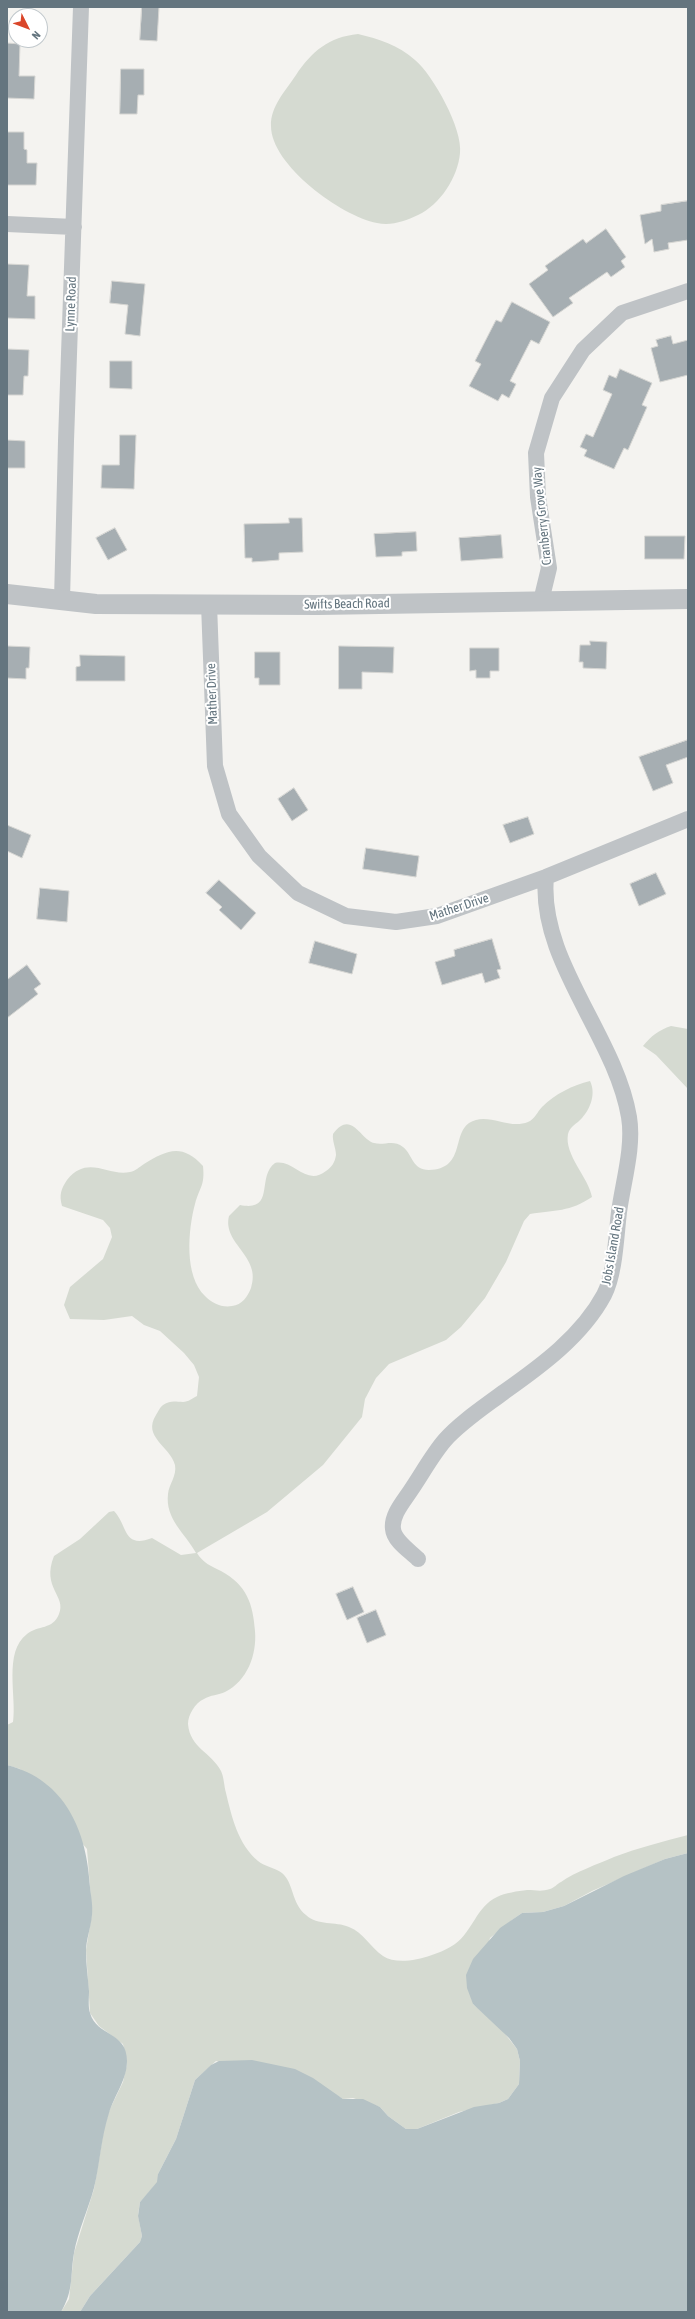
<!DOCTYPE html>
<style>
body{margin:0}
#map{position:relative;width:695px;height:2319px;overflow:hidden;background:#f4f3f0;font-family:"Asap Condensed",sans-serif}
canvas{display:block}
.frame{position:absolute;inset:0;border:8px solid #64757f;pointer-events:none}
.north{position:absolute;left:8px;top:8px;width:40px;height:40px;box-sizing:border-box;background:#fff;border:1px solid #c1c8cc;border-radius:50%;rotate:132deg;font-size:11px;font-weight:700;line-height:16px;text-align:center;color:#64757f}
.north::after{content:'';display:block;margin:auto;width:14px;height:18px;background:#da4629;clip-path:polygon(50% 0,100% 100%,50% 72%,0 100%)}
</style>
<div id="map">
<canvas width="695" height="2319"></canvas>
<div class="frame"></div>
<div class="north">N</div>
</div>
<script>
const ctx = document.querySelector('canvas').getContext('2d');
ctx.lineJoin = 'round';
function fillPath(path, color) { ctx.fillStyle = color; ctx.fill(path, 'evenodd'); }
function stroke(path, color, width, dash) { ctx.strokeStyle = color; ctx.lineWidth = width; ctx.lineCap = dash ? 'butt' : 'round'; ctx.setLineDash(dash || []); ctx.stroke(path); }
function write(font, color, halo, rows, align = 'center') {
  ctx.font = font + ' "Asap Condensed",sans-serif'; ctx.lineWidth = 4; ctx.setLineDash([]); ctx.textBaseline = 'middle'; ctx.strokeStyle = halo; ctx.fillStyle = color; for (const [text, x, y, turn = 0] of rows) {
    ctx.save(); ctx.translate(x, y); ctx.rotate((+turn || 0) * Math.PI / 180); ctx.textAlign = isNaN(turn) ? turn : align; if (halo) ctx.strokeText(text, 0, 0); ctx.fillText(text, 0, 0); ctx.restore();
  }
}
const green = new Path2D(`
 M 358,34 C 379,39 398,45 415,60 C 433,75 463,129 460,153 C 458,177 440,205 418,215 C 405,221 392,226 377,223 C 341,216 271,165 271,126 C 270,107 286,90 296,75 C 312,51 329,37 358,34 Z
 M 671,1026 L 688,1029 L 688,1089 L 656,1055 L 643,1046 C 651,1036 659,1030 671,1026 Z
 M 590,1081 C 596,1093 591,1108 582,1118 C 577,1124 570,1126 568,1134 C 564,1155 589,1178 592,1197 C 570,1212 555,1210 530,1214 L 524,1221 L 506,1262 L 485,1298 L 461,1327 L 446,1340 L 389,1364 L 376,1378 L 365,1399 L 362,1417 L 323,1465 L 267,1512 L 197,1553 C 203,1563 211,1566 221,1571 C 247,1585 253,1604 255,1631 C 257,1655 247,1681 225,1692 C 219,1695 210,1695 204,1699 C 195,1703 188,1715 188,1724 C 190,1748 211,1752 221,1771 C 224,1777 224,1786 226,1793 C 232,1818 238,1844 258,1861 C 265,1867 274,1867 282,1873 C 294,1883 291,1903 306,1915 C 318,1926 335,1921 349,1927 C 364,1933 370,1947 383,1956 C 401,1968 439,1955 455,1944 C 473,1931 476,1907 497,1897 C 505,1893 518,1891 527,1890 C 536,1890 541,1892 550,1889 C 554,1888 557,1884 561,1882 C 575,1872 598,1864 614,1857 C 638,1848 664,1841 688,1835 L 688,1853 L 665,1859 L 592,1891 L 564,1906 L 543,1912 L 522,1913 L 512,1920 L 490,1938 L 473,2004 L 498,2025 L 517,2049 L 520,2061 L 519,2084 L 508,2099 L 499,2103 L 459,2112 L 417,2129 L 406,2129 L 388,2116 L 380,2107 L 353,2098 L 343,2099 L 329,2091 L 216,2061 L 195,2080 L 176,2139 L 158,2174 L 158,2182 L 140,2202 L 138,2215 L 142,2236 L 140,2242 L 90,2296 L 80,2312 L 61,2312 L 69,2299 L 74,2253 L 94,2189 L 104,2129 L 109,2111 L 123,2082 L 127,2064 L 123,2044 L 99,2026 L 90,2013 L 86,1950 L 92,1913 L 87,1849 L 20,1769 L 7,1765 L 7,1725 L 13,1722 C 17,1697 3,1652 27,1634 C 38,1625 53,1630 59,1614 C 67,1596 41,1588 54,1556 L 80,1539 L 109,1512 L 114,1511 C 128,1526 123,1549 152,1538 L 181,1555 L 196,1553 C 185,1533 165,1519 168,1494 C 169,1484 177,1476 175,1465 C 170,1446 142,1437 156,1415 C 158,1412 160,1407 163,1405 C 171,1400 175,1402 183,1402 C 188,1402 193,1398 197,1396 L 199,1377 L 194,1365 L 184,1353 L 160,1331 L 144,1325 L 132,1316 L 104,1320 L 70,1319 L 64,1305 L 70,1287 L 103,1259 L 112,1237 L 110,1228 L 103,1220 L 62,1206 C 59,1195 61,1189 67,1180 C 88,1154 108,1177 130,1172 C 136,1171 139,1167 144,1164 C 167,1150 182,1143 203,1166 C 205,1186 200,1186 195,1204 C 188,1230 184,1276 205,1296 C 212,1303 222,1308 232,1306 C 242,1305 248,1296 251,1288 C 262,1256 222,1244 229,1216 L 240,1205 C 276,1212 256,1177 275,1163 C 294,1159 306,1187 326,1171 C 332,1167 335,1162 336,1155 C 336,1148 332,1141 333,1134 C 351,1109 360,1139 374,1143 C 384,1146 393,1139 403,1147 C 413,1155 412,1170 429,1170 C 465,1169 452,1135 469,1123 C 487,1111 508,1130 528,1122 C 535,1119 537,1112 542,1107 C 555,1094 573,1085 590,1081 Z`);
const water = new Path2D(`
 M 7,1765 C 66,1780 87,1832 90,1887 C 91,1896 93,1906 92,1915 C 91,1927 86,1940 86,1951 C 86,1965 88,1978 89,1991 C 89,1998 88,2007 90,2013 C 97,2037 127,2031 127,2061 C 127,2080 114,2096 109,2113 C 101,2138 100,2163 94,2188 C 88,2210 78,2231 74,2253 C 70,2276 74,2290 61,2312 L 7,2312 Z
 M 688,1853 L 688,2312 L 80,2312 L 90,2296 L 140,2242 L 142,2236 L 138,2216 L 140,2202 L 157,2182 L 158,2174 L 176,2139 L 195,2080 L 211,2065 L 219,2061 L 252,2060 L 295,2069 L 313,2078 L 343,2099 L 363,2099 L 380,2107 L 388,2116 L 406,2129 L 417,2129 L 474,2107 L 499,2103 L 508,2099 L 519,2084 L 520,2061 L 517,2049 L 509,2038 L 473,2004 L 467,1988 L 466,1975 L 473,1959 L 500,1928 L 522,1913 L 543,1912 L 564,1906 L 624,1876 L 665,1859 Z`);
const building = new Path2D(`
 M 142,7 L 159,7 L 157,41 L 140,40 Z
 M 7,43 L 20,44 L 19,76 L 35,76 L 34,99 L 7,98 Z
 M 121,69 L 144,69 L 144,95 L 138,95 L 137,114 L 120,114 Z
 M 8,132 L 24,132 L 24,149 L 27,150 L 27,163 L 37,163 L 36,185 L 7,185 Z
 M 688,201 L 688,240 L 668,243 L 669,249 L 654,252 L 652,239 L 645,244 L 640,215 L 661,211 L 661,205 Z
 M 606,229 L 626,257 L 621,261 L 625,267 L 611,277 L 607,272 L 569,298 L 573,303 L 553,317 L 529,284 L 548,270 L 545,266 L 583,239 L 586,243 Z
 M 7,264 L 29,265 L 27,296 L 35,296 L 35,319 L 7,318 Z
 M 112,281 L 145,284 L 140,336 L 125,334 L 128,305 L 110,303 Z
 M 512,302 L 550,322 L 539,344 L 531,340 L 510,381 L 516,384 L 509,398 L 502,394 L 498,401 L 469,386 L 481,364 L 475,361 L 496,320 L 501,322 Z
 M 671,336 L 673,344 L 688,340 L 688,375 L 660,382 L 651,348 L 658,346 L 656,340 Z
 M 7,349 L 29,350 L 28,376 L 24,376 L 23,395 L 7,395 Z
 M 110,361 L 132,361 L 132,389 L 110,388 Z
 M 620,369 L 652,383 L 642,405 L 647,407 L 628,450 L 624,448 L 614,469 L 584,456 L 587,450 L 580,447 L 586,434 L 593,437 L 612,394 L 603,390 L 609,375 L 616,378 Z
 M 120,435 L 136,435 L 134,489 L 101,488 L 102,465 L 119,465 Z
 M 7,440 L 25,441 L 25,468 L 7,468 Z
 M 289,518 L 302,518 L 303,552 L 279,553 L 279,560 L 267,561 L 252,562 L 252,558 L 245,558 L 244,524 L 289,523 Z
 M 115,528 L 127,550 L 108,560 L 96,538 Z
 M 416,532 L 417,551 L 402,552 L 402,556 L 376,557 L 374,534 Z
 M 501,535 L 503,558 L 461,561 L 459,538 Z
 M 645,536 L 685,536 L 684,559 L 645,559 Z
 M 590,641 L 607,642 L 606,669 L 583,668 L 583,662 L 579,662 L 580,645 L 590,645 Z
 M 7,646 L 30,647 L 29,668 L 26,668 L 26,679 L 7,678 Z
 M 339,646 L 394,647 L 393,673 L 362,672 L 362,689 L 339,689 Z
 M 470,648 L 499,648 L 499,671 L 490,671 L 490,678 L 476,678 L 476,670 L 470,671 Z
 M 255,652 L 280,652 L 280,685 L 259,685 L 259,678 L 255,678 Z
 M 80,655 L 125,656 L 125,681 L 76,681 L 76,667 L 80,666 Z
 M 688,740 L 688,757 L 666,765 L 673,783 L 653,791 L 639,757 Z
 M 294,788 L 308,810 L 292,821 L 278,799 Z
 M 528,817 L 534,834 L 510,843 L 503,825 Z
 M 7,825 L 31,835 L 22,858 L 7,851 Z
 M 366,848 L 419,856 L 416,877 L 363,869 Z
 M 656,873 L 666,894 L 639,906 L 630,884 Z
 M 219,880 L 256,913 L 241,930 L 219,910 L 222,907 L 206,893 Z
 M 40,888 L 69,891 L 67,922 L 37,919 Z
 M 492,939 L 501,969 L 497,970 L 500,978 L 485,983 L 482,973 L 442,985 L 435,962 L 455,956 L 454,950 Z
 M 315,941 L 357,954 L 352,974 L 309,963 Z
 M 27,965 L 41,984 L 34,989 L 38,994 L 7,1018 L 7,980 Z
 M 353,1587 L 364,1612 L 347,1620 L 336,1594 Z
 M 376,1610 L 386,1635 L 367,1643 L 357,1618 Z`);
const minor = new Path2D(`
 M 7,224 L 74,227
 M 62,600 L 66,441 L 81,7
 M 541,601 L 549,568 L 538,497 L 536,453 L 552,398 L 583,350 L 622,313 L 688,291
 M 209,604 L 215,766 L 229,814 L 259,856 L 298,893 L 346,916 L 396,922 L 437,916 L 546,877 L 688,819
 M 418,1559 C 410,1551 394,1541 393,1529 C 391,1515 404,1501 411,1490 C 422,1474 432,1455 445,1440 C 461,1422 484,1407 504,1392 C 541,1366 582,1336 604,1295 C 615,1274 616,1237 619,1212 C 623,1182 634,1147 629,1117 C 615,1035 538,960 546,877`);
const tertiary = new Path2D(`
 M 7,594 L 96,604 L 318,605 L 688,599`);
const streetNames = [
 ["Lynne Road",71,304,-88],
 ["Cranberry Grove Way",542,516,-96],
 ["Swifts Beach Road",347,604,-1],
 ["Mather Drive",212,694,-92],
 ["Mather Drive",459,907,-18],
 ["Jobs Island Road",613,1246,-80]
];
fillPath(green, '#d5dad1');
fillPath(water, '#b5c2c5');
fillPath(building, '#a6aeb2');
stroke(building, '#d5d5d2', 1);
stroke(minor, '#bfc3c6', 16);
stroke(tertiary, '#bfc3c6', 20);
write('13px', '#64757f', '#fff', streetNames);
</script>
